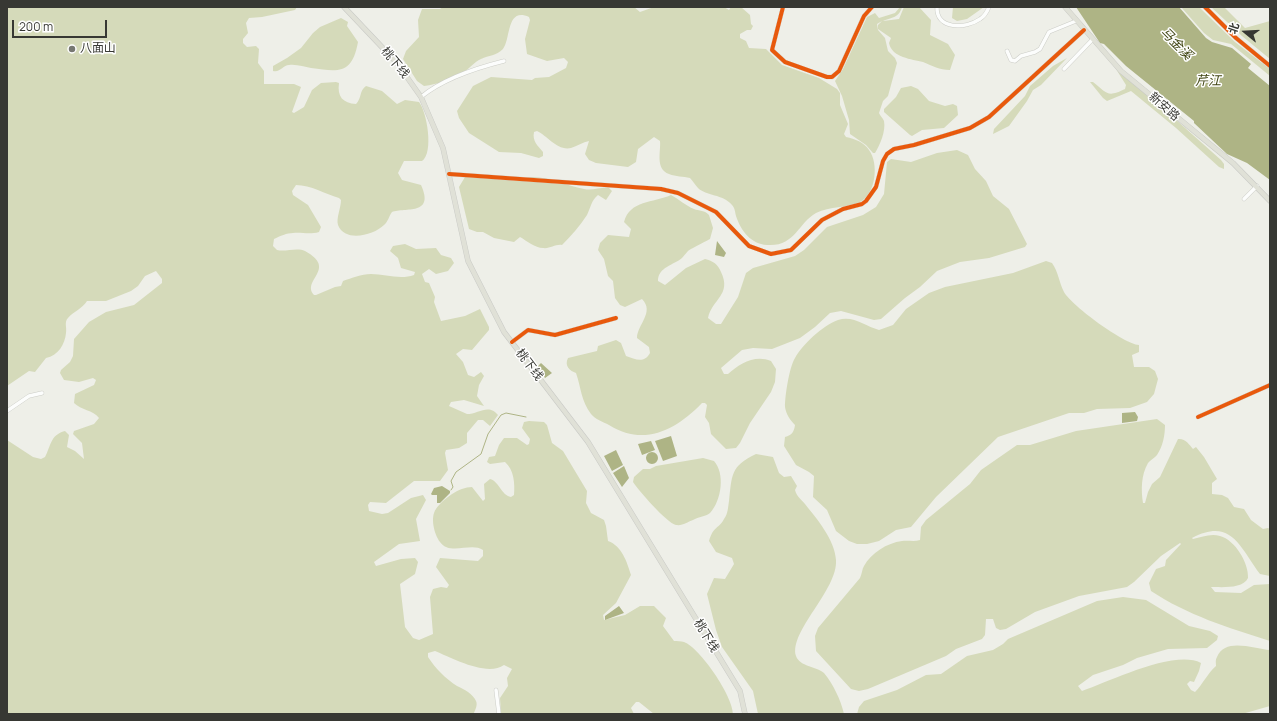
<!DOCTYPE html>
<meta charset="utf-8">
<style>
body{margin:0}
#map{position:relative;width:1277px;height:721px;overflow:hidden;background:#eeefe8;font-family:Manrope,"Noto Sans SC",sans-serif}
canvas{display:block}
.frame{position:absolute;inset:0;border:8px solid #373833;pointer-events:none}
.north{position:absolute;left:1225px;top:12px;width:40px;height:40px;-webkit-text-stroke:3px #fff;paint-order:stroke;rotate:288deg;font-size:11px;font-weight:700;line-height:16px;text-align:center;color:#373833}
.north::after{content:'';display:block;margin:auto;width:14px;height:18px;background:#373833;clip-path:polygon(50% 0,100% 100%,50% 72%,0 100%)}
.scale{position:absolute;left:12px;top:20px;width:95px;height:18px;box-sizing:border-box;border:2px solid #373833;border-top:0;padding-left:5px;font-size:12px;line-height:14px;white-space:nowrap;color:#373833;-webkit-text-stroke:3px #fff;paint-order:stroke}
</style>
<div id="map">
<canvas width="1277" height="721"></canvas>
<div class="frame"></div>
<div class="north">北</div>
<div class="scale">200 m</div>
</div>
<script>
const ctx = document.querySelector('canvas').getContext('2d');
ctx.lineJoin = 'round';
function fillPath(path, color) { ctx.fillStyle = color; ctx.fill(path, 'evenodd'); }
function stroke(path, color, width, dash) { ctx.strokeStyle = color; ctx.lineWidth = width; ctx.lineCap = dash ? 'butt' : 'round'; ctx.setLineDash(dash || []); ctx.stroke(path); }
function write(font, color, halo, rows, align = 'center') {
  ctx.font = font + ' Manrope,"Noto Sans SC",sans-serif'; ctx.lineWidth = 3; ctx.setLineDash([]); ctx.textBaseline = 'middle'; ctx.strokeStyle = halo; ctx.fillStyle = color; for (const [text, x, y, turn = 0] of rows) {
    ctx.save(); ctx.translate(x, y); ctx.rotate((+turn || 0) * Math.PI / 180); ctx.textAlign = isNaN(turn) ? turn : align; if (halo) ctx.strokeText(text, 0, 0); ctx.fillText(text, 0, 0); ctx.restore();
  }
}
const green = new Path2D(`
 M 7,7 L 297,7 L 295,10 L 262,17 L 249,18 L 246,23 L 248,33 L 243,39 L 243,43 L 247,47 L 256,46 L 259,49 L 258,63 L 264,71 L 264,84 L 294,84 L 301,87 L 292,112 L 294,113 L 304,107 L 312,90 L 321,83 L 336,82 L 339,83 C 337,97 343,103 356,104 C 362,98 359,91 366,86 L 382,91 L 397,104 L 405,100 L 419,102 C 427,112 434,153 422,161 L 404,161 L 398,173 L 402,180 L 421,185 C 435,216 405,207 392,212 C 389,216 388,222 384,225 C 374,235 345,243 338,225 C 336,218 341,208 341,200 L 339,198 C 325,194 311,185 296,185 L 292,191 L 293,195 L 308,205 L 321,227 L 319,232 C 309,235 302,232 293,233 C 287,233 280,236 274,239 L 273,246 L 277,250 C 286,252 297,247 305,251 C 338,269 301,280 314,295 L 316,295 L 335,287 L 341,286 L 343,281 C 352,278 361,274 371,274 C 385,274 400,280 414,275 L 415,272 L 401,268 L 398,258 L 390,251 L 393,246 L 405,244 L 416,249 L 436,248 L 441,255 L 451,258 L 454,263 L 448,271 L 436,274 L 429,269 L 422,274 L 425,282 L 429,283 L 435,297 L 434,302 L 441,321 L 465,316 L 480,309 L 489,327 L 489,330 L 472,350 L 463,349 L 456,354 L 463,362 L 468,375 L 474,377 L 481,372 L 484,376 L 479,385 L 477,396 L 484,406 L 464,400 L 451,402 L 449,406 L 467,414 C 478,414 489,403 498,415 L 490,426 L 483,420 L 478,420 L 467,433 L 467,443 L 459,448 L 446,450 L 445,453 L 448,470 L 440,481 L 414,481 L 386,503 L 370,502 L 368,505 L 369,511 L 382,514 L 388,513 L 411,498 L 423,495 L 426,500 L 416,519 L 420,541 L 399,544 L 374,562 L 376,566 L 401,559 L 415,558 L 418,562 L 415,574 L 400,584 L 405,627 L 413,638 L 419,640 L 433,634 L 430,597 L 433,589 L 441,587 L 447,588 L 449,585 L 436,567 L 440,558 L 478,561 L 483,556 L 483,550 C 471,542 450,556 440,542 C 434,534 430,517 436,509 C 443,499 459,487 472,487 L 483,501 L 485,499 L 484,484 L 490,479 C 499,481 501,495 511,497 L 514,495 C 515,483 514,470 505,462 L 490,464 L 487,462 L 489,457 L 495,456 L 499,445 L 504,438 L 517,438 L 527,445 L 529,444 L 530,439 L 522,428 L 524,422 L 529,421 L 544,422 L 547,425 L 552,443 L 563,451 L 587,491 L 586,503 L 591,513 L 604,520 L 606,526 L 608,541 C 622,546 627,562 631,575 L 616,603 L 603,615 L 604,620 L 625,615 L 640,606 L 654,606 L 666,618 L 663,626 L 674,641 C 677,641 681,641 684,642 C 700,648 733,696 733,714 L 654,714 L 639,702 L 636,702 L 631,708 L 634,714 L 501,714 L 500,698 L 508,686 L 507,678 L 512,669 L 504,665 C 487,677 452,658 435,651 L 428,653 L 428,657 C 435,668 446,679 457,686 C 464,689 473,694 476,701 C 478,705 475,710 474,713 L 7,714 L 7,440 L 33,457 L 41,459 L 45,457 C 51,446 50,435 65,431 L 69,435 L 67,447 L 75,451 L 84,459 L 82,443 L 73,434 L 74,431 L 94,424 L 99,418 C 93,410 81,410 74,403 L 75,394 L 94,385 L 96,380 L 93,378 L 79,382 L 64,380 L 60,373 L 61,370 L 70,362 L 73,356 L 74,339 L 89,322 L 106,312 L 134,305 L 162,283 L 162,279 L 156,271 L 145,276 L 138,286 L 131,291 L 106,301 L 87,301 C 82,309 74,311 68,318 C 64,322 67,327 66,333 C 65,344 58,356 46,358 L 35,372 L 29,371 L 7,386 Z
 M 443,7 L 634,7 L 640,12 L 654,7 L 724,7 L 729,10 L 731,7 L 741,7 L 750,15 L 751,24 L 753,26 L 751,30 L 747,30 L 740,34 L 740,38 L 746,41 L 749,48 L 766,49 L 782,65 L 819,78 L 837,89 L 840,93 L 840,105 L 848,124 L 844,134 L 846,137 C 855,139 864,142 869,150 C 879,163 876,194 860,202 C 847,208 830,206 816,213 C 798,223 795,247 767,245 C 751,244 741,231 736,216 C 735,212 735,208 732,205 C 723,194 706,196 698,188 C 695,185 693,181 690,178 C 683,176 676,177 669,174 C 655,169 661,152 660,141 L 654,137 L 638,149 L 636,162 L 628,167 L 596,163 L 589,160 L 585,154 L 589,141 C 583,142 577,146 571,148 C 557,151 548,136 537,131 L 534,132 C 532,141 538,146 543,152 L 543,156 L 539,158 L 521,153 L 499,152 L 469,133 L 459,118 L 457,111 L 473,86 L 491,77 L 532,80 L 535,78 L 549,77 L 566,68 L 568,62 L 564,58 L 547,61 L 527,54 L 525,39 L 530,20 L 529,17 C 506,7 511,39 503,49 C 496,56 489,55 481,59 C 474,62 470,68 464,72 C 452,80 438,84 424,86 L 417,81 L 403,59 L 406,51 L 419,37 L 418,20 L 422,9 L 440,9 Z
 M 900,7 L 902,7 C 899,18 892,17 883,21 L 899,19 L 904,7 L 919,7 L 931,20 L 930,35 L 948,44 L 955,55 L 950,70 C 939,70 933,66 923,62 C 912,59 892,58 889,43 L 891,38 L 878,29 L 878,25 L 882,21 L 877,24 L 878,30 L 885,38 L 888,51 L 895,58 L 897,63 L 888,96 L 883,101 L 879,113 C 880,116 883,118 884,121 C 886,131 880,145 875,153 L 873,153 L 866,145 L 850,134 L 849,120 L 842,96 L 835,81 L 843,69 L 867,17 L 875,13 L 879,18 L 895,13 Z
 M 953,7 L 984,7 L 967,19 L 957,21 L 952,18 Z
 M 1181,7 L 1199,7 L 1235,42 L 1270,69 L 1270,76 L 1231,44 L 1213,40 L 1204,33 Z
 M 1211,7 L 1224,7 L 1245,28 L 1270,21 L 1270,59 L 1242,36 Z
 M 341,18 L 348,22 L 347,26 L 358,42 C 352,74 340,72 311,68 C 304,67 297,64 289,65 C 283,65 280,73 273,71 L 273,66 L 287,58 L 301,48 L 313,33 L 320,27 Z
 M 1067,58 L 1041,85 L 1033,90 L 1027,101 L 1009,126 L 993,134 L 994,129 L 1025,96 L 1030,86 L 1053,66 Z
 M 1116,69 L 1165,110 L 1221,160 L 1224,164 L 1224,169 L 1219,167 L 1176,128 L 1131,91 L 1107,101 L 1103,98 L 1090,82 L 1093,82 C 1107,93 1107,98 1125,89 L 1126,85 Z
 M 911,86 L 918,89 L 929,101 L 945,106 L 953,104 L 957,106 L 958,115 L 944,128 L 922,130 L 912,136 L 910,135 L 884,112 L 884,109 L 896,97 L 901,88 Z
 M 957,150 L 968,155 L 975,169 L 986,181 L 993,196 L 1009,209 L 1027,244 L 1025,247 L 989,258 L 960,262 L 937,271 L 920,287 L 905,298 L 881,319 L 874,320 L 841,311 L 830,313 L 815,327 L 800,338 L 772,349 L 753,348 L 742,350 L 721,368 L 724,374 L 728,374 C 739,364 755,354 771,361 L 776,369 L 775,382 L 771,392 L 750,423 L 740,443 L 736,448 L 726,449 L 711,434 L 709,423 L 705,417 L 707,405 L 705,403 L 702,403 C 676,430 644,447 609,425 C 603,422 595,419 591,414 C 581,401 581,387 576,373 C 570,371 564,366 568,358 L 597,351 L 598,346 L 616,340 L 621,343 L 626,356 C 635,359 644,364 650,353 L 649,347 L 637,338 C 637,325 655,312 642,299 L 625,307 L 620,305 L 615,298 L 613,281 L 608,276 L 604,259 L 598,250 L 600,243 L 608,235 L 629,237 L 631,229 L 624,222 C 630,200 653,203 671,195 C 679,199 686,206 694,209 C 699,211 705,210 709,215 L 713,228 L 710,239 C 708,240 689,250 688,251 C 686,253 684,256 682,258 C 674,265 658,267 658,281 L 665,285 L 686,268 L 705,259 C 713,261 718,264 721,272 C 732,295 712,299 708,318 L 716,324 L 721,324 L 738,297 L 746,273 L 753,268 L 795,256 L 804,250 L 827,227 L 863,215 L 876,207 L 884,194 L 887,162 L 891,159 L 911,162 L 937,153 Z
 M 472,175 L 499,176 L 515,181 C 539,170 560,185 584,189 C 592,191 601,187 609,188 L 612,191 L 606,200 L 598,195 C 591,201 591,207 587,215 C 580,226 571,236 562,245 C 555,244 550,249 543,248 C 535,248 527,241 520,237 L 514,242 L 494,238 L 483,232 L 477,232 L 469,229 L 459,187 L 465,177 Z
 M 1046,261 L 1052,263 C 1058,271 1059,282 1064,292 C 1072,306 1124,344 1139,345 L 1139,352 L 1132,355 L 1134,367 L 1149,367 L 1155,371 L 1158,379 L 1154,394 L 1147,402 L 1130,408 L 1097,409 L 1084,413 L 1069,413 L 998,437 L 936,497 L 911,527 L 896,530 L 879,541 L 867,544 L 857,544 L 849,541 L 836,531 L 827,510 L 813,497 L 814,476 L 809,472 L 796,465 L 784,446 L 785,437 C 792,435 794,432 795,425 C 790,420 786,414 785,407 C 785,396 789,368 795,358 C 803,344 822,326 838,320 C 853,315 865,326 879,330 L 893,325 L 906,309 L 929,293 L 945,287 L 1013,273 Z
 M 1157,419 L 1165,425 C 1165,435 1163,446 1157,455 C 1155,458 1150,460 1148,463 C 1141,475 1141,490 1143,503 L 1145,503 L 1148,492 L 1152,484 L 1160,477 L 1178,439 C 1185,438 1189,444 1193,449 L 1196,447 L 1204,457 L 1217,479 L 1212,483 L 1212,494 L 1222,495 L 1228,498 L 1234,507 L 1244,509 L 1251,520 L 1263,529 L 1268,528 L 1270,529 L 1270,576 L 1260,574 C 1240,548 1232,517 1192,538 L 1193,539 C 1202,537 1211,533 1220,536 C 1235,540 1249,563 1248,578 C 1243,589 1222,587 1211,587 L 1215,592 L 1241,593 L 1254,585 L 1270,584 L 1270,641 C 1229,628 1187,615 1151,591 L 1149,583 L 1156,569 L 1165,566 L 1166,560 L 1181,544 L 1180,543 L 1161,556 L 1134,582 L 1127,587 L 1079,596 L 1035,612 L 1006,629 L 1000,630 L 996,628 L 993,619 L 986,619 L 985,635 L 982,639 L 956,649 L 946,656 L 868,689 L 859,691 L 851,689 L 816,651 L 815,636 L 818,628 L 860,578 C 862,574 862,569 864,566 C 871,553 887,543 902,541 C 908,540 914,542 920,540 L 921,527 L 926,520 L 970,484 L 981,470 L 1017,445 L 1030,445 L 1076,431 Z
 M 756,454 L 773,457 L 779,473 L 784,477 L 791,476 L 797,486 L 795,490 C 797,497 801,499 805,504 C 817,519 835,540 836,560 C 838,590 789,631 796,656 C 800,667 816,666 824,673 C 833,684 841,700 844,714 L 758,714 L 753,691 L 722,647 L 716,630 L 707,594 L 714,578 L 725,579 L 734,564 L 732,558 L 716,552 L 709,541 C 714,525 718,530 724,519 C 728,514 728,507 729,501 C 732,476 730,466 756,454 Z
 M 703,458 L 714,461 C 725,473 722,500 710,513 C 707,516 698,517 693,520 C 687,522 683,526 676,525 C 667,523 638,490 633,482 L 634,477 L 643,469 L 650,469 L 656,466 Z
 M 1123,597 L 1146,600 L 1189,626 L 1210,631 L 1218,636 L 1217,640 L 1207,648 L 1168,649 L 1137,658 L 1123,665 L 1093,675 L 1078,686 L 1082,691 C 1109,682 1174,649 1201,663 L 1199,671 L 1194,682 L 1190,681 L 1187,684 L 1191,690 L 1195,692 C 1203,684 1207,674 1216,666 C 1216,663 1215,660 1217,657 C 1225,637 1254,649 1270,650 L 1270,706 L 1242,714 L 857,714 L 859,707 L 864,701 L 897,690 L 926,675 L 941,674 L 967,656 L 993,650 L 1003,644 L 1008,639 L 1097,601 Z`);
const water = new Path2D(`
 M 1076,7 L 1179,7 L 1206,38 L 1212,42 L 1232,48 L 1251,64 L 1248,68 L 1270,86 L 1270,180 L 1247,163 L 1227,154 L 1194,123 L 1194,121 L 1126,66 L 1104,44 L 1100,43 Z
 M 717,241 L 726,253 L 724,257 L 715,255 Z
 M 541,363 L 552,373 L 545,378 L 537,367 Z
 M 1135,412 L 1138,417 L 1137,421 L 1122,423 L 1122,413 Z
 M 671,436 L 677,456 L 663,461 L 655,441 Z
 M 651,441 L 655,450 L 642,455 L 638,444 Z
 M 616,450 L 623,465 L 612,471 L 604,456 Z
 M646 458a6 6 0 1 1 12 0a6 6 0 1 1-12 0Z
 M 624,466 L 629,478 L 622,487 L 613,473 Z
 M 442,486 L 450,491 L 450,493 L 440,503 L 437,503 L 437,495 L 432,495 L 431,494 L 434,488 Z
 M 619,606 L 624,613 L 605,620 L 605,616 Z`);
const stream = new Path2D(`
 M 451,490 L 453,487 L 451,481 L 456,472 L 481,454 L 488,434 L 501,415 L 506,413 L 526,417`);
const minor = new Path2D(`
 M 783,7 L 772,50 L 785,62 L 827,77 L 832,77 L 839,71 L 864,16 L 872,7
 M 937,7 C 936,30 966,29 980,19 C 985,16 987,12 989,7
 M 1205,7 L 1236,38 L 1270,66
 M 1007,51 L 1011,60 L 1015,61 L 1021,56 L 1035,52 L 1040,49 L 1049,32 L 1076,21
 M 1064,69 L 1092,40
 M 421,97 C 444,78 476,68 504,61
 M 449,174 L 661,189 L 678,193 L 716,212 L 749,246 L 771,254 L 791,250 L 822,220 L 843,209 L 862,204 L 866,201 L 876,187 L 883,161 L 887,154 L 894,149 L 914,145 L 970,128 L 989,117 L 1084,30
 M 1244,199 L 1257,186
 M 512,342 L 528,330 L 555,335 L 616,318
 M 7,411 L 29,396 L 42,393
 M 1198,417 L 1270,385
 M 496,690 L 499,714`);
const major = new Path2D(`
 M 344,7 L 397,63 L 421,97 L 443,148 L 468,261 L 504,332 L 588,442 L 740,691 L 745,714
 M 1065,7 L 1121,71 L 1233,163 L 1270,201`);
const cycleway = new Path2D(`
 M 783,7 L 772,50 L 785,62 L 827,77 L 832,77 L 839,71 L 864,16 L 872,7
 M 1205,7 L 1236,38 L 1270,66
 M 449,174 L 661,189 L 678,193 L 716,212 L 749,246 L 771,254 L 791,250 L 822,220 L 843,209 L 862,204 L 866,201 L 876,187 L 883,161 L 887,154 L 894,149 L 914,145 L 970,128 L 989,117 L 1084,30
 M 512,342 L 528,330 L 555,335 L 616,318
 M 1198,417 L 1270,385`);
const markers = [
 [72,49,4,"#777872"]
];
const poiNames = [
 ["八面山",80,49]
];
const streetNames = [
 ["桃下线",395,63,50],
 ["新安路",1164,107,41],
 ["桃下线",529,365,53],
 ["桃下线",706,636,59]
];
const waterNames = [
 ["马金溪",1176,44,45],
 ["芹江",1208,81]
];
fillPath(green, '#d5daba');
fillPath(water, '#aeb485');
stroke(stream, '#aeb485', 1);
stroke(minor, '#cccdc7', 4.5);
stroke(major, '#c9cac6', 5.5);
stroke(minor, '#fcfdfc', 3.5);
stroke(major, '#e0e1d7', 4.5);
stroke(cycleway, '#e8590c', 4);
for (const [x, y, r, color] of markers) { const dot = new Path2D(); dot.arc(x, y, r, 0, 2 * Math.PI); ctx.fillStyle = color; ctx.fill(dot); stroke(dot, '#fff', 1.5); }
write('12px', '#373833', '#fff', poiNames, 'left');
write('12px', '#373833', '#fff', streetNames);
write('italic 13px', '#414614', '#fff', waterNames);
</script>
